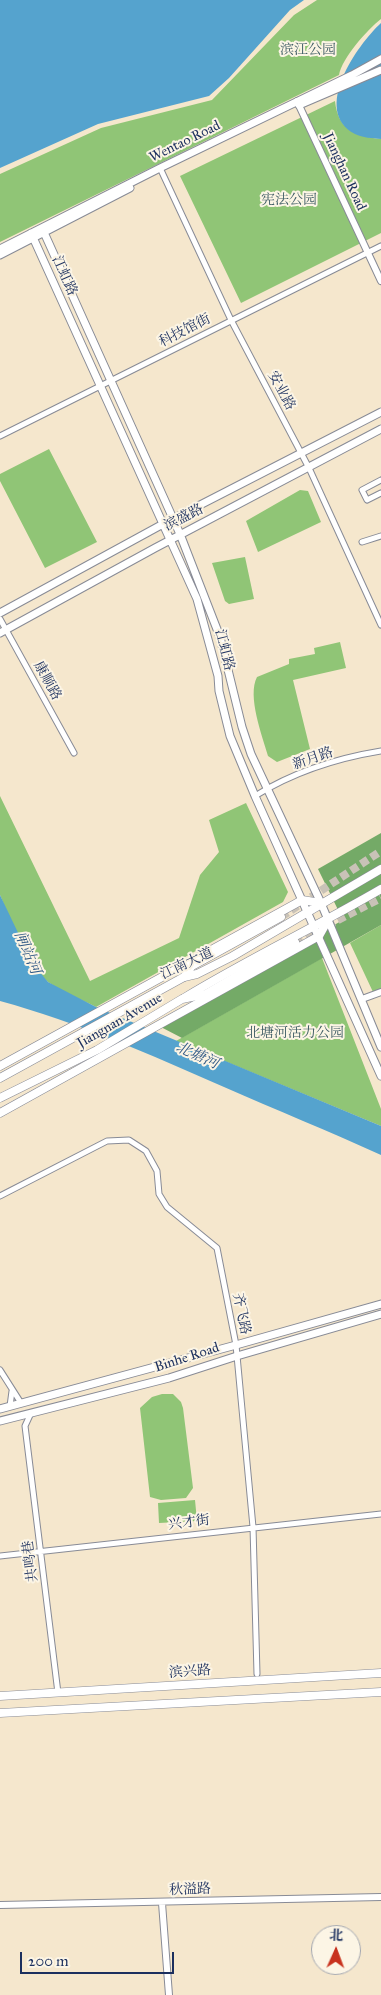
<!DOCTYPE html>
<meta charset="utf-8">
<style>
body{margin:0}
#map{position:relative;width:381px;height:1995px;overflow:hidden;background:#f5e7cd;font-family:"IM FELL Great Primer","Noto Serif SC",serif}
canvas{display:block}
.north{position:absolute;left:311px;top:1925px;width:50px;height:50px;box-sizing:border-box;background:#fcf5e5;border:1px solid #a2a6af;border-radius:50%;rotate:2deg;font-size:14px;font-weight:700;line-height:20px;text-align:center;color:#1b2f5e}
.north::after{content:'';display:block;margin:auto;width:18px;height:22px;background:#c8321e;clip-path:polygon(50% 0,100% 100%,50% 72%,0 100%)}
.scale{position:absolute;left:20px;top:1952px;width:154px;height:22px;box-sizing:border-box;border:2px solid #1b2f5e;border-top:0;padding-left:6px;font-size:15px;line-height:18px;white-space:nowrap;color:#1b2f5e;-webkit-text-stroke:4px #fcf5e5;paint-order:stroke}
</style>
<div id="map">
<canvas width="381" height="1995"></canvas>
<div class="north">北</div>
<div class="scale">200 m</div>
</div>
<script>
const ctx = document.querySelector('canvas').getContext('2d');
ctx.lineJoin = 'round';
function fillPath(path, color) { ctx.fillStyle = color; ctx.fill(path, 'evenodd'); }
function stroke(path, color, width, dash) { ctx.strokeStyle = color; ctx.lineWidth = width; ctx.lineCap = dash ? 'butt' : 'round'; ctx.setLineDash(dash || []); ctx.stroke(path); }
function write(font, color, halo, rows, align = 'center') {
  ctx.font = font + ' "IM FELL Great Primer","Noto Serif SC",serif'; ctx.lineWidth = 4; ctx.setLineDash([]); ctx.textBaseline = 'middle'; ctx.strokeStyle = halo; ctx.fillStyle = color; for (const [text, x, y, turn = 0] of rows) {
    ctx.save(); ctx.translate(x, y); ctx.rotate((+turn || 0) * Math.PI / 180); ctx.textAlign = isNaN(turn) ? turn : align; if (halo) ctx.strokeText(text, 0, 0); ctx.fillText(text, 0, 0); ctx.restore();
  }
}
const green = new Path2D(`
 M 317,0 L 381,0 L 381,19 C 367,30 342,58 339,75 L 0,242 L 0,174 L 101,128 L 212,100 L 294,15 Z
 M 335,101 C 338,130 355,136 381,139 L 381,233 L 241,303 L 180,176 Z
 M 49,449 L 97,542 L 45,568 L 0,481 L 0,474 Z
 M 300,490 L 308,491 L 321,522 L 258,552 L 246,521 Z
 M 245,557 L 254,599 L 229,604 L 225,601 L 212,563 Z
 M 340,642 L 346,668 L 293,680 L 310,749 L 277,762 L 268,756 C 262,735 247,696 257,677 L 289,664 L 289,659 L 315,654 L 314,648 Z
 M 0,796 L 90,981 L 179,938 L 200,875 L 219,852 L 209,820 L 246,803 L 288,892 L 283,902 L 96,1007 C 81,999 62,992 48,982 C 28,966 10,919 0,895 Z
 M 381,925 L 381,989 L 373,992 L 350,943 Z
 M 322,958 L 381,1109 L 381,1126 L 176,1041 Z
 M 162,1394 L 173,1394 L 181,1402 L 183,1408 L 193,1488 L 186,1498 L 161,1500 L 150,1497 L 140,1408 L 152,1397 Z
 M 195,1500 L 197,1521 L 159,1523 L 158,1503 Z`);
const forest = new Path2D(`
 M 381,833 L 381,925 L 182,1038 L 157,1025 L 343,920 L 318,869 Z`);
const water = new Path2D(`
 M 0,0 L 304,0 L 290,10 L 229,78 L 209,96 L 98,124 L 0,168 Z
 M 381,23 L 381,139 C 372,138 363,138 355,134 C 311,111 357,45 381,23 Z
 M 0,895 L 33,964 L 48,982 L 96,1007 L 381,1126 L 381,1155 C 329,1131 276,1110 224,1087 C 151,1055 77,1022 0,1001 Z`);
const trunkTunnel = new Path2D(`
 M 281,917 L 381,851
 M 295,942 L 381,898`);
const minor = new Path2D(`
 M 160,168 L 231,320 L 309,468 L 381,625
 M 0,436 L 381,246
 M 381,480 L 362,490 L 367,500 L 381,493
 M 362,542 L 381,536
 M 0,619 L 74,753
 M 255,796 C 292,773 338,758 381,751
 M 0,1196 L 107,1141 L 129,1140 L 146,1151 L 157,1171 L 159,1194 L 167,1207 L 217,1248 L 236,1345 L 253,1527 L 257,1674
 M 0,1370 L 21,1403
 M 10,1406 L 12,1391
 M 31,1413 L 25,1426 L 58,1693
 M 0,1556 L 381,1514`);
const tertiary = new Path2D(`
 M 297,101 L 381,281
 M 362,999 L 381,992
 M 162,1903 L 169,1995
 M 0,1905 L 381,1897`);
const secondary = new Path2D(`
 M 299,105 L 381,70
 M 42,228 L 180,534 L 220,637 L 242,727 L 251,754 L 321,903 L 381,1047
 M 31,233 L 197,599 L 218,676 L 219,691 L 230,736 L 255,796 L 381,1076
 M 0,249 L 160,168 L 352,75 L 381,59
 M 0,255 L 130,188
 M 0,613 L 163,524 L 381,412
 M 0,633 L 155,548 L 381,429
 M 0,1409 L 236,1345 L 381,1304
 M 0,1421 L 169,1378 L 237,1356 L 381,1314`);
const primary = new Path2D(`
 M 184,977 L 197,974 L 233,956 L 381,869
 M 184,998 C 248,959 316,927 381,889
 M 0,1066 L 295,904 L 302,900 L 321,903
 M 0,1113 L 319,936 L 328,920
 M 0,1696 L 381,1673
 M 0,1713 L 381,1692`);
const trunk = new Path2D(`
 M 0,1078 L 184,977 L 192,966 L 281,917
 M 0,1098 L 97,1050 L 182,999 L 206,994 L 295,942`);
const parkNames = [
 ["滨江公园",308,51],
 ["宪法公园",289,201],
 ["北塘河活力公园",295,1034]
];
const streetNames = [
 ["Wentao Road",185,142,-26],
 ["Jianghan Road",344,172,65],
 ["江虹路",64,276,66],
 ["科技馆街",185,331,-27],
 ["安业路",281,391,62],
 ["滨盛路",184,518,-27],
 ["江虹路",224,650,76],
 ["康顺路",47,681,61],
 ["新月路",313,759,-19],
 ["江南大道",187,964,-25],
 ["Jiangnan Avenue",120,1021,-30],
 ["齐飞路",241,1314,79],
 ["Binhe Road",187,1358,-18],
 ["兴才街",189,1523,-7],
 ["共鸣巷",31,1561,-97],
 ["滨兴路",190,1672,-4],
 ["秋溢路",190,1890,-2]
];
const waterNames = [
 ["闸站河",27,953,67],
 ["北塘河",197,1056,24]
];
fillPath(green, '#90c576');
fillPath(forest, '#74aa67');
fillPath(water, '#55a3ce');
stroke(trunkTunnel, '#c9c2b7', 8, [8, 4]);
stroke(minor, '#888b96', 7);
stroke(tertiary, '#888b96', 8);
stroke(secondary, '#888b96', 9);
stroke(primary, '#888b96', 9);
stroke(trunk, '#888b96', 9);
stroke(minor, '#fff', 5);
stroke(tertiary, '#fff', 6);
stroke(secondary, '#fff', 7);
stroke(primary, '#fff', 8);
stroke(trunk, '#fff', 8);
write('14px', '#3e5c65', '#fcf5e5', parkNames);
write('14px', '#1b2f5e', '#fcf5e5', streetNames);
write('italic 15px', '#2f5885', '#fcf5e5', waterNames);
</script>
